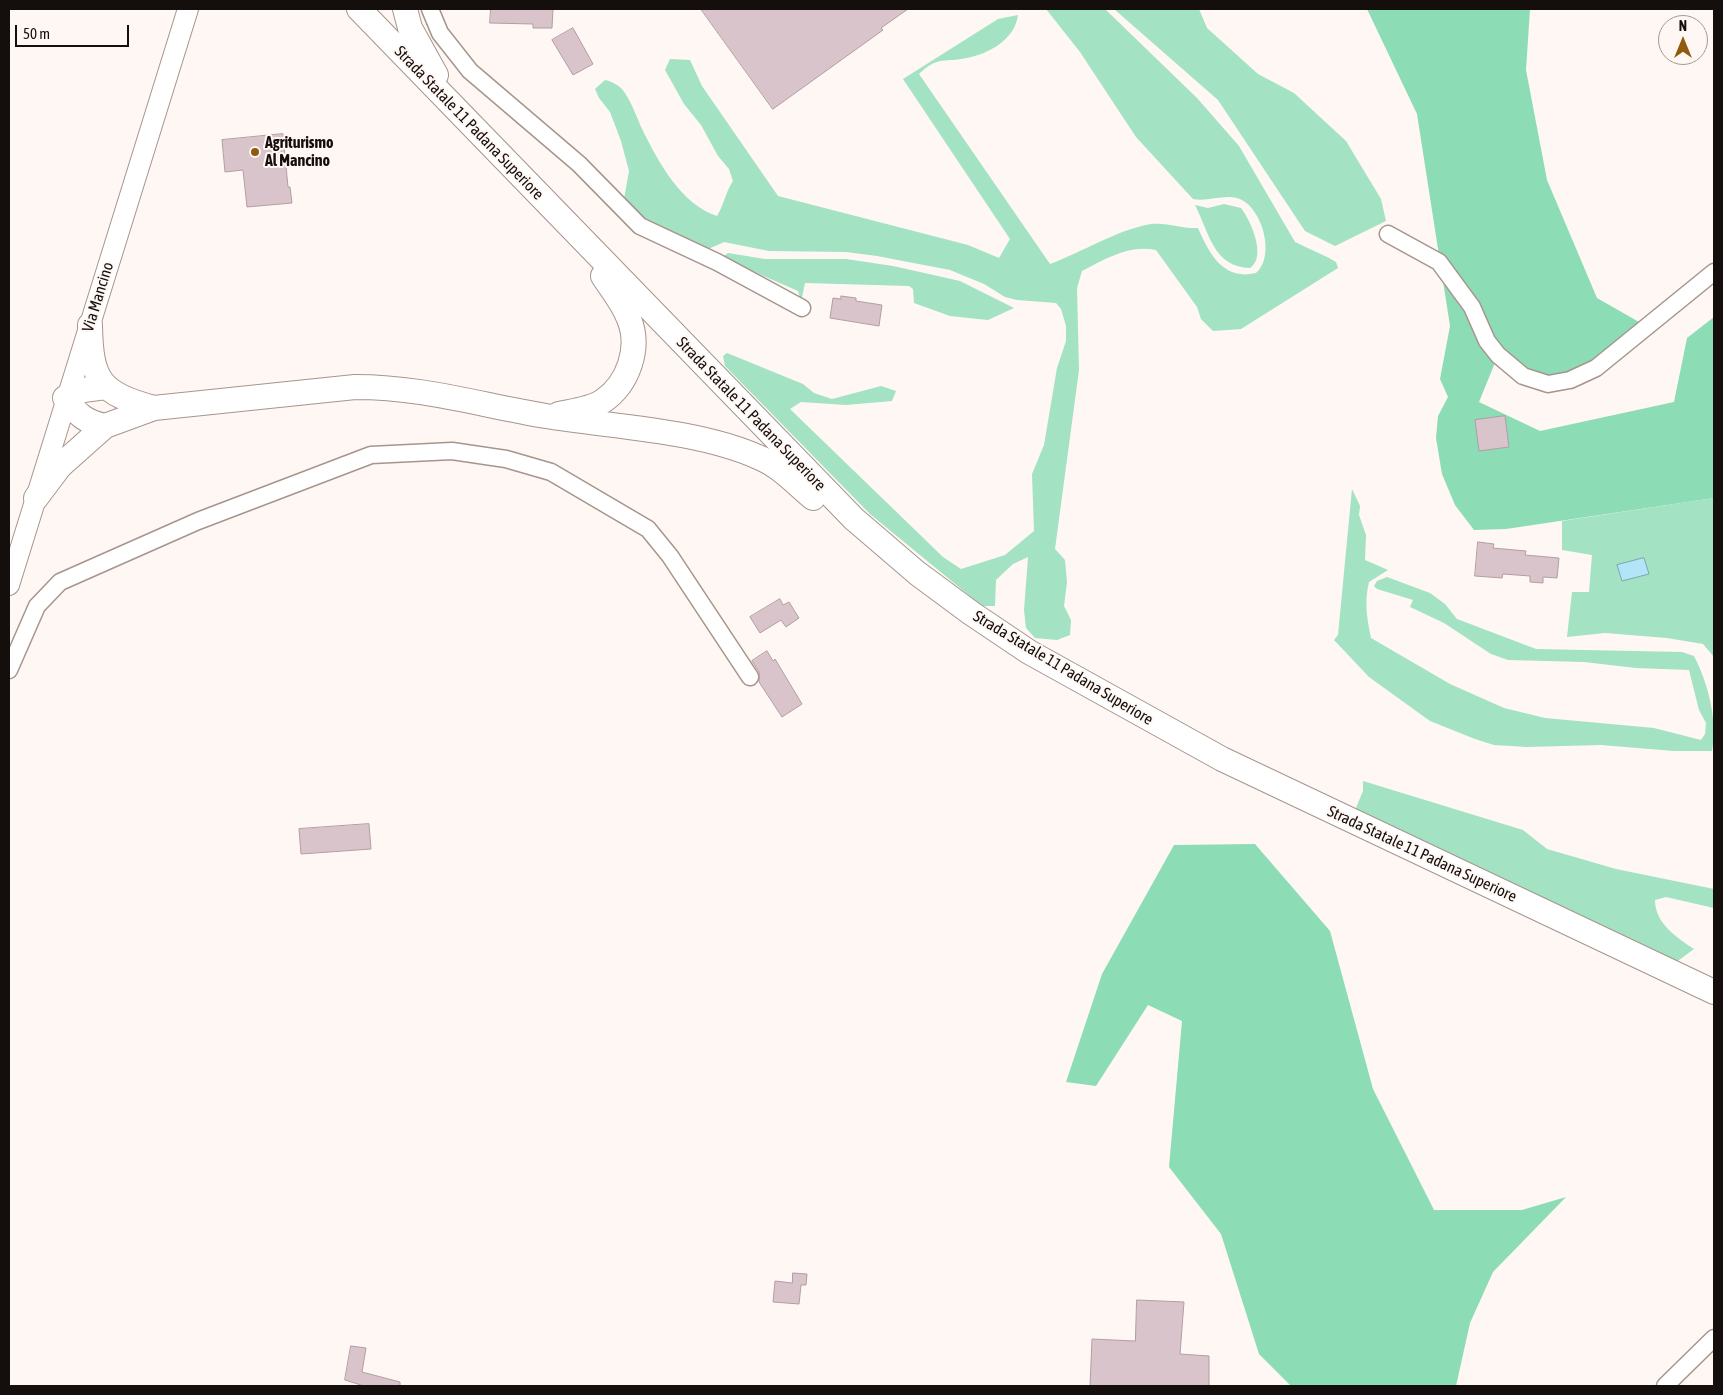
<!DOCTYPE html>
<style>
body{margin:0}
#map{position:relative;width:1723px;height:1395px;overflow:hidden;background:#fef7f3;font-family:"Asap Condensed",sans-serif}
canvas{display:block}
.frame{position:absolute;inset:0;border:10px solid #140e0c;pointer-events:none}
.north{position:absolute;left:1658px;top:15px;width:50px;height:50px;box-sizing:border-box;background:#fef7f3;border:1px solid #a09a97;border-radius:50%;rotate:0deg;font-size:14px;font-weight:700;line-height:20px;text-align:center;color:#140e0c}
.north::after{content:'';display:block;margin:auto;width:18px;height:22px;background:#905b0e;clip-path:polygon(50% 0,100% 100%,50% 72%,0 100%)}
.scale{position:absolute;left:15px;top:25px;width:114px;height:22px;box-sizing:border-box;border:2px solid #140e0c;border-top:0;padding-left:6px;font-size:15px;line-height:18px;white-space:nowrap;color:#140e0c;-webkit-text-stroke:4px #fef7f3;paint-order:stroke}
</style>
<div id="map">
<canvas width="1723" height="1395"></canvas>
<div class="frame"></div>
<div class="north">N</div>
<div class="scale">50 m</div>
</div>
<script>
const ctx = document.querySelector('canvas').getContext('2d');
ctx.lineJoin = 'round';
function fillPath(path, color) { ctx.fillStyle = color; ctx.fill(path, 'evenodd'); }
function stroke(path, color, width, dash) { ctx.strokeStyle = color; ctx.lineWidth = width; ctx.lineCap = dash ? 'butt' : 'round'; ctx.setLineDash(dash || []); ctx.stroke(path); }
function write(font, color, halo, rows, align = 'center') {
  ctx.font = font + ' "Asap Condensed",sans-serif'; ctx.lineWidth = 4; ctx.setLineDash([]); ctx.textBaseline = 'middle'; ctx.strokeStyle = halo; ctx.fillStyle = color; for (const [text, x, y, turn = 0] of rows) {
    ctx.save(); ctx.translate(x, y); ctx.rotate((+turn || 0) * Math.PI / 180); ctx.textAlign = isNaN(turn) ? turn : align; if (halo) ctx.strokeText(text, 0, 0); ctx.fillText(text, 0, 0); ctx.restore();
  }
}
const green = new Path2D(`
 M 1046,9 L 1105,9 L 1197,98 L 1239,146 L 1295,242 L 1329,258 L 1336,262 L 1338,268 L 1241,329 L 1213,331 L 1201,319 L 1197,307 L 1156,250 C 1129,244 1105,259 1082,271 L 1077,288 L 1079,370 L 1055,549 L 1065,560 L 1067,582 L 1064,606 L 1071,620 L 1070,635 L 1057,640 L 1035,638 L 1026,628 L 1024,610 L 1028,557 L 1013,564 L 996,580 L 995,606 L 982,606 L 870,514 L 725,366 L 723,356 L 727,353 L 803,384 L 814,393 L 832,399 L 881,386 L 896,391 L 892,401 L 846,405 L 801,402 L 790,409 L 943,557 L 961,569 L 1005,555 L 1034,531 L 1032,474 L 1044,445 L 1057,368 L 1066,341 L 1066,326 L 1061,309 L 1056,303 L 1017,300 L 1005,297 L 984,284 L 950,270 L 877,256 L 846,252 L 769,251 L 724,242 L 704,251 L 646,223 L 624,199 L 629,171 L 621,141 L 610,112 L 599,98 L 595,89 L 605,80 C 611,81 618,85 622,89 C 631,100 637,118 643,131 C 659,163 681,204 717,216 C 724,205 725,193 733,181 L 729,169 L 718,156 L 701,125 L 684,104 L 665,70 L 670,59 L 690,60 L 702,86 L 778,196 L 968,245 L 999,258 L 1010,239 L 903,79 L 998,19 L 1018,15 C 1015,41 985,56 961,59 C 952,61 943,59 934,63 C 929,65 923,70 919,74 L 1050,264 C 1083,252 1116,230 1151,224 C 1168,222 1182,229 1198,228 C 1209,253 1223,281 1256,273 C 1276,256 1262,208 1240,199 C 1225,193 1209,202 1193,199 L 1136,137 L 1080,52 Z
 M 1114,9 L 1199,9 L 1207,28 L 1258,74 L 1294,93 L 1346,141 L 1381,199 L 1386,221 L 1335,246 L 1305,231 L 1218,100 Z
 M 1224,204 L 1241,208 C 1251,221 1267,257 1250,268 C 1213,267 1209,232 1195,205 L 1208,208 Z
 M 728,253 L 765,259 L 846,259 L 893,266 L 960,281 L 1014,308 L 988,320 L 978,319 L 950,316 L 914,303 L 913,289 L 909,286 L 805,283 L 801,302 L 798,291 L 725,259 L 724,256 Z
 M 1352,489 L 1360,506 L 1359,515 L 1366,535 L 1365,560 L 1388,570 L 1369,582 C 1364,603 1367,618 1371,638 L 1450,684 L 1504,708 L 1545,718 L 1654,728 L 1701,740 L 1705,734 L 1706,723 L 1699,710 L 1689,670 L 1636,668 L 1584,662 L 1508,660 L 1491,654 L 1444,623 L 1410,607 L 1413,600 L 1377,589 L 1374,586 L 1377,581 L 1387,577 L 1430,593 L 1445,604 L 1457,619 L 1536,649 L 1682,652 L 1694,656 C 1708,683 1718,721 1712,751 L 1674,751 L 1601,745 L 1527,747 L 1494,745 L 1475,739 L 1430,721 L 1369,677 L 1334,640 L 1338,635 Z
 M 1714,498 L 1714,657 L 1703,644 L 1667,638 L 1605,633 L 1567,637 L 1572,592 L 1589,592 L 1592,555 L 1562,550 L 1562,521 Z
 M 1363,781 L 1523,830 L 1547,849 L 1616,869 L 1714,889 L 1714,908 L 1666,897 L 1655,900 C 1655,923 1676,937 1694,949 L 1671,966 L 1353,815 L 1363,791 Z`);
const forest = new Path2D(`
 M 1367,9 L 1530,9 L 1526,70 L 1547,180 L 1597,298 L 1646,326 L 1593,365 L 1558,379 L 1534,373 L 1516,364 L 1501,348 L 1479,402 L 1540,431 L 1674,402 L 1687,338 L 1714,317 L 1714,498 L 1506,529 L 1474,530 L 1455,505 L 1442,474 L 1436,438 L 1438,416 L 1448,397 L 1440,379 L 1450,326 L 1417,114 Z
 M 1255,844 L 1330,931 L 1373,1089 L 1434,1210 L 1522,1210 L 1566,1197 L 1493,1272 L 1470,1323 L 1456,1386 L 1291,1386 L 1259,1354 L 1221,1234 L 1169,1167 L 1182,1021 L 1148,1005 L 1096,1086 L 1066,1082 L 1102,974 L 1174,845 Z`);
const water = new Path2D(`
 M 1644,558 L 1649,574 L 1622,581 L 1617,565 Z`);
const building = new Path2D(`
 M 491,9 L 553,9 L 552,28 L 533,28 L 533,24 L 490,23 Z
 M 701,9 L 908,9 L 881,28 L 883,30 L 773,109 Z
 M 573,28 L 593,64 L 573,75 L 552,40 Z
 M 283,134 L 288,187 L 290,187 L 292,203 L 247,207 L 243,170 L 225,172 L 222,140 Z
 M 841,296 L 856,298 L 856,301 L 882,305 L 879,326 L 830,318 L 833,298 L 841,299 Z
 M 1505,416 L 1509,447 L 1479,451 L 1475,420 Z
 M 1478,542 L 1494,544 L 1493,548 L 1526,551 L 1525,555 L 1559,558 L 1557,578 L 1543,577 L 1543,583 L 1530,582 L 1530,576 L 1503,574 L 1502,578 L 1475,576 Z
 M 780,599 L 783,605 L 789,602 L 799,618 L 786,627 L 781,620 L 760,633 L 750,617 Z
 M 767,651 L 773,661 L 775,659 L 802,704 L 782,717 L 759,682 L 759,672 L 752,661 Z
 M 369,824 L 371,849 L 301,854 L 299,829 Z
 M 793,1273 L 807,1274 L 806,1285 L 801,1285 L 799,1304 L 773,1302 L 775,1281 L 792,1283 Z
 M 1137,1300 L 1184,1302 L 1180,1354 L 1209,1356 L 1209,1386 L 1090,1386 L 1092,1339 L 1135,1341 Z
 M 351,1346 L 366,1348 L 362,1372 L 400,1382 L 400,1386 L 364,1386 L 345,1380 Z`);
const minor = new Path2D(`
 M 430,9 L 440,33 L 470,71 L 579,164 L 640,226 L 717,262 L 802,308
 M 1388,234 L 1439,262 L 1472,307 L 1487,341 L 1498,355 L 1523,376 L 1548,384 L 1570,380 L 1596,368 L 1714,272
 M 9,670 L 37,606 L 60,582 L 198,521 L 371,455 L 452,451 L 506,459 L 551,472 L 648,529 L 670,556 L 750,677
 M 1665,1386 L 1714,1338`);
const major = new Path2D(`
 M 9,585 L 188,9`);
const highway = new Path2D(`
 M 359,9 L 854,519 L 917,573 L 971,613 L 1029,652 L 1222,759 L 1714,992
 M 405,9 L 410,28 L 436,75
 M 90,325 C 91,381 100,393 154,408
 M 559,414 C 573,411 591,409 603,401 C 628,384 641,348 629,319 C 623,303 612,290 603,276
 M 105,426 C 85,422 77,414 65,398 L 83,390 L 106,387
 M 36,498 L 60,466 L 105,426 L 154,408 L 355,387 C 423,387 480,405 546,416 C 613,427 697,430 758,457 C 779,465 796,484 813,498`);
const markers = [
 [255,152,5,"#905b0e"]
];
const streetNames = [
 ["Strada Statale 11 Padana Superiore",469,123,46],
 ["Via Mancino",98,297,-73],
 ["Strada Statale 11 Padana Superiore",751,414,46],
 ["Strada Statale 11 Padana Superiore",1063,668,31],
 ["Strada Statale 11 Padana Superiore",1422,854,25]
];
const poiNames = [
 ["Agriturismo",265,143],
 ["Al Mancino",265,161]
];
fillPath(green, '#a3e2c3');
fillPath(forest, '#8cdcb6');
fillPath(water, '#b3e5f8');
stroke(water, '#83a4b1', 1);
fillPath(building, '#d8c4ca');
stroke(building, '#b19ea3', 1);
stroke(minor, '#a6958d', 19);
stroke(major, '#a6958d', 22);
stroke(highway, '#a6958d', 26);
stroke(minor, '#fff', 16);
stroke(major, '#fff', 20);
stroke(highway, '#fff', 24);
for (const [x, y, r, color] of markers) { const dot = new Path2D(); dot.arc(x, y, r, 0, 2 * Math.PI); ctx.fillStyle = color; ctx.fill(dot); stroke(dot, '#fef7f3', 2); }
write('16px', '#140e0c', '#fef7f3', streetNames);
write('bold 16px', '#140e0c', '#fef7f3', poiNames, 'left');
</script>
